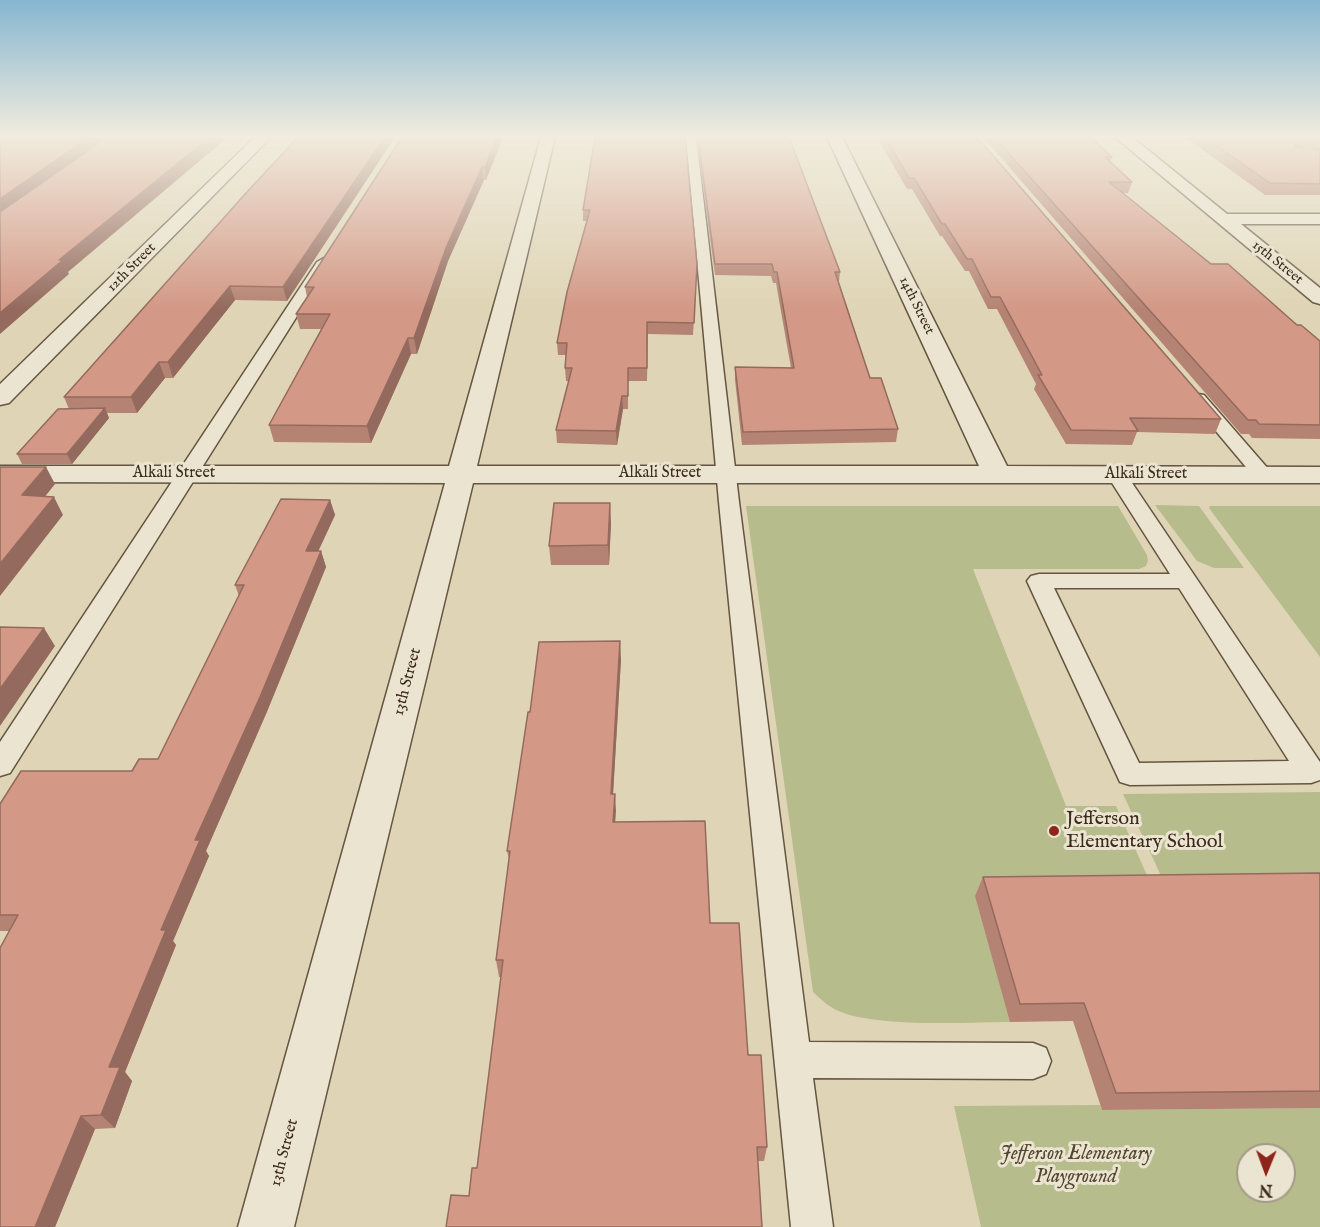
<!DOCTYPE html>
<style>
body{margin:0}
#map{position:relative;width:1320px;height:1227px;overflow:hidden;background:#dfd5b6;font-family:"IM FELL English",serif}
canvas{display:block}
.north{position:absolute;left:1236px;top:1143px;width:60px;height:60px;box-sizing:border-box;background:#eae4d0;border:2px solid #a49a87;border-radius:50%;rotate:181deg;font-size:16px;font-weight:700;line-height:24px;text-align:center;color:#3c2a1a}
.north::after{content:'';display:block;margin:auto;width:21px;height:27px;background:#8f2418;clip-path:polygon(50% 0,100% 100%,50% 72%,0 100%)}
</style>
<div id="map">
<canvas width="1320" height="1227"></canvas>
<div class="north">N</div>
</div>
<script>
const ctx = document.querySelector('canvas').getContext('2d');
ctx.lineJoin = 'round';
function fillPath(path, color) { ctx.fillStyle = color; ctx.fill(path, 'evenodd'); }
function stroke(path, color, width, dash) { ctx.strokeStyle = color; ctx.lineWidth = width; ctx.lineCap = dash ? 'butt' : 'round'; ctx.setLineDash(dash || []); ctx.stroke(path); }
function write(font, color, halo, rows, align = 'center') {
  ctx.font = font + ' "IM FELL English",serif'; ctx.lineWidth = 6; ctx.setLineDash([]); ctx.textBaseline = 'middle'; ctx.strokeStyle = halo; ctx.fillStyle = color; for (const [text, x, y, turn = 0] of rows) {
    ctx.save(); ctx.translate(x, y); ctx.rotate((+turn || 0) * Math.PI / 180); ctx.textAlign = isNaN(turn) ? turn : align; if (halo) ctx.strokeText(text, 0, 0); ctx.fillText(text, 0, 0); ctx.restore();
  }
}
const green = new Path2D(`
 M 1155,505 L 1199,506 L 1244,568 L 1214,568 L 1197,561 Z
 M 746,506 L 1118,506 L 1147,555 L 1148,561 L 1146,566 L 1139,569 L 973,569 L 1066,806 L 1116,806 L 1155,893 L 1010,1022 C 968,1022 864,1029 831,1007 C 824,1003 819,997 813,992 Z
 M 1210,506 L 1320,506 L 1320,657 L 1209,508 Z
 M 1320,792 L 1320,892 L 1169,893 L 1123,794 Z
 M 1100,1105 L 1102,1110 L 1320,1108 L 1320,1227 L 981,1227 L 954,1106 ZM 1248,1155 L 1284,1155 L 1284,1191 L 1248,1191 Z`);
const lane = new Path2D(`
 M 686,137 L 696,137 L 739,502 L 809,1042 L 1033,1043 L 1046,1048 L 1051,1061 L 1046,1074 L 1033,1079 L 813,1078 L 833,1227 L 791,1227 L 719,502 Z
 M 324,258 L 331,262 L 10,773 L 0,776 L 0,742 L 317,262 Z
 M 1198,394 L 1204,395 L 1270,471 L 1273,475 L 1270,479 L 1256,479 L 1189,399 Z
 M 1117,469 L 1124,471 L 1320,762 L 1320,780 L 1311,783 L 1130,785 L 1120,782 L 1027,581 L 1031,576 L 1039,574 L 1170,574 L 1107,475 L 1110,471 ZM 1054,588 L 1179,588 L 1289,761 L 1139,763 Z`);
const street = new Path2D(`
 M 255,137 L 271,137 L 9,403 L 0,405 L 0,384 Z
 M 541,137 L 555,137 L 477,466 L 979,466 L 827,137 L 842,137 L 1007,466 L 1320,467 L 1320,483 L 473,483 L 294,1227 L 238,1227 L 445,483 L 0,482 L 0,466 L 449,466 Z
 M 1115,137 L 1132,137 L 1227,214 L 1320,214 L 1320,224 L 1241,224 L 1320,288 L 1320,304 L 1313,302 Z`);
const wall = new Path2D(`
 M 298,137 L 395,137 L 287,301 L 235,300 L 173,378 L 165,378 L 137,413 L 107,413 L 109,418 L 72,464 L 22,464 L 17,454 L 69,409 L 64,397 Z
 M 503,137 L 486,180 L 484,180 L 448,261 L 417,354 L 411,354 L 371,443 L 274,442 L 269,425 L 321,329 L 300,329 L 296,314 L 307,297 L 305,287 Z
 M 595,137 L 697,264 L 693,335 L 648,334 L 647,381 L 628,381 L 628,409 L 623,409 L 617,445 L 557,443 L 556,430 L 569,381 L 566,381 L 565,368 L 566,355 L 558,355 L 557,343 L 587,221 L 583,221 L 583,210 Z
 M 696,137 L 789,137 L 840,272 L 839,282 L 870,378 L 898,429 L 896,442 L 742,445 L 735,380 L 735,367 L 791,368 L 776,283 L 773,283 L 771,276 L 715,275 Z
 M 880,137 L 977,137 L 1221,419 L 1215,434 L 1137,432 L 1132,445 L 1066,444 L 1034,389 L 1036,384 L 997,309 L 988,309 L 969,271 L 965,271 L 942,236 L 940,236 L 912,189 L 907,189 L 879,141 Z
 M 983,137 L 1091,137 L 1112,157 L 1110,162 L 1132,182 L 1128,193 L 1123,193 L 1211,264 L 1320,341 L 1320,439 L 1252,438 L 1249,434 L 1241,434 Z
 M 1185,137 L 1320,137 L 1320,195 L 1265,195 Z
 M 330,500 L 335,515 L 318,551 L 321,551 L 326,567 L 266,714 L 206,851 L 209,856 L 173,941 L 176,945 L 125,1072 L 132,1081 L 115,1128 L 95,1129 L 55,1227 L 0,1227 L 9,931 L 0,931 L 0,804 L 132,771 L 158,759 L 239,596 L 235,585 Z
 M 611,522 L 609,565 L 551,565 L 549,546 Z
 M 621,659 L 613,794 L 615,794 L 615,822 L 710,923 L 748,1055 L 767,1147 L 764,1161 L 757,1161 L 469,1196 L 477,1168 L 501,977 L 499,977 L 496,960 L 509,859 L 507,851 L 530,712 Z
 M 1320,873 L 1320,1108 L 1102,1110 L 1073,1021 L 1010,1022 L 975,896 L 983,877 Z`);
const shadedWall = new Path2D(`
 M 89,137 L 110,137 L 0,216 L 0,199 Z
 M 210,137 L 228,137 L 68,272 L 69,274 L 0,334 L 0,313 L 59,260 Z
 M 385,137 L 395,137 L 287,301 L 283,287 Z
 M 497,137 L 503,137 L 486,180 L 485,167 Z
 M 1301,140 L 1296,151 L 1291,153 L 1296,142 Z
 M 482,167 L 484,180 L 448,261 L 417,354 L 414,338 L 446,248 Z
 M 230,286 L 235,300 L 173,378 L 168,362 Z
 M 408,338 L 411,354 L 371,443 L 367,426 Z
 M 159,362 L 165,378 L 137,413 L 131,397 Z
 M 622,396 L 623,409 L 617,445 L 616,431 Z
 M 105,408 L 109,418 L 72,464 L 67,454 Z
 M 46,467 L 55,484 L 32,513 L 22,495 Z
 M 54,497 L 63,515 L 0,596 L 0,564 Z
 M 330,500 L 335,515 L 311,567 L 306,551 Z
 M 610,503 L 611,522 L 609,565 L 608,545 Z
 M 321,551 L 326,567 L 266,714 L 206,851 L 209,856 L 173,941 L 176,945 L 125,1072 L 132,1081 L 115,1128 L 101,1115 L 109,1067 L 195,840 Z
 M 44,628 L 55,646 L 0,726 L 0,689 Z
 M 620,641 L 621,659 L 612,811 L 611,794 Z
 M 615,794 L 616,811 L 614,840 L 613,822 Z
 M 81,1116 L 95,1129 L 55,1227 L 35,1227 Z`);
const building = new Path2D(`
 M 0,137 L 89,137 L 0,199 Z
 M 108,137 L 210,137 L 59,260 L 63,260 L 0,313 L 0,212 Z
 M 298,137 L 385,137 L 283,287 L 230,286 L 168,362 L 159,362 L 131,397 L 64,397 L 246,193 Z
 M 402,137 L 497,137 L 485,167 L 482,167 L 446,248 L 414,338 L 408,338 L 367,426 L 269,425 L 330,314 L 296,314 L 314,287 L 305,287 Z
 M 595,137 L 685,137 L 697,264 L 694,323 L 647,322 L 647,368 L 628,368 L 628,396 L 622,396 L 616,431 L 556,430 L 572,368 L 565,368 L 567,343 L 557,343 L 567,292 L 590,210 L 583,210 Z
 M 698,137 L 789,137 L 840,272 L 835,272 L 870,378 L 881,378 L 898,429 L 743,432 L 735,367 L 794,368 L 777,272 L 774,272 L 772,264 L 715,264 Z
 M 885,137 L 977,137 L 1221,419 L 1130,418 L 1138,431 L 1071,430 L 1038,375 L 1042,375 L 1000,297 L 991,297 L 972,259 L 967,259 L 945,224 L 942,224 L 914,178 L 909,178 Z
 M 994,137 L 1091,137 L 1112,157 L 1105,157 L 1132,182 L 1109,182 L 1211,264 L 1228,264 L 1297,325 L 1301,325 L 1320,341 L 1320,425 L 1259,424 L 1256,420 L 1248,420 Z
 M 1204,137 L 1320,137 L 1320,141 L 1301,140 L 1296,142 L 1295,147 L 1320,150 L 1320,184 L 1270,183 Z
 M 105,408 L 67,454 L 17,454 L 58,409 Z
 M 0,467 L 46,467 L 22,495 L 54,497 L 0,564 Z
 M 281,499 L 330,500 L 306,551 L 321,551 L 260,697 L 195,840 L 200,840 L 161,930 L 166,930 L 109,1067 L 120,1067 L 101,1115 L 81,1116 L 35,1227 L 0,1227 L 0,948 L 18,915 L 0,915 L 0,804 L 21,771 L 132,771 L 139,759 L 158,759 L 244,585 L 235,585 Z
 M 554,503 L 610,503 L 608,545 L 549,546 Z
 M 0,627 L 44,628 L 0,689 Z
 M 620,641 L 611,794 L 615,794 L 613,822 L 705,821 L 710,923 L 739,923 L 748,1055 L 761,1055 L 767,1147 L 757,1147 L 762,1227 L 446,1227 L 451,1195 L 469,1196 L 472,1168 L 477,1168 L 503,960 L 496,960 L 510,851 L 507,851 L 528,712 L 530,712 L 539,642 Z
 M 1320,873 L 1320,1091 L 1116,1093 L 1084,1003 L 1020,1004 L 983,877 Z`);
const markers = [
 [1054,831,6,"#8f2418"]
];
const farStreetnames = [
 ["15th Street",1277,263,39],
 ["12th Street",132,268,-45],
 ["14th Street",916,306,64]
];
const streetNames = [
 ["Alkali Street",174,474],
 ["Alkali Street",660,474],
 ["Alkali Street",1146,475],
 ["13th Street",408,682,-75],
 ["13th Street",285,1153,-75]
];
const nearPoinames = [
 ["Jefferson",1066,820],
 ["Elementary School",1066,843]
];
const nearParknames = [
 ["Jefferson Elementary",1076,1155],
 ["Playground",1076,1178]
];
fillPath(green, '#b6bc8b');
stroke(lane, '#655541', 3);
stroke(street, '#655541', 3);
fillPath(lane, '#eae4d0');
fillPath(street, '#eae4d0');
fillPath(wall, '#b58373');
fillPath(shadedWall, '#946a5e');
fillPath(building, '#d39886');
stroke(building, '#946a5e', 1.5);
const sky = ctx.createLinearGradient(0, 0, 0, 309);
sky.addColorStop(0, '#86b6d0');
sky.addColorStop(0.44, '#f1ecde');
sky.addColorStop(1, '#f1ecde00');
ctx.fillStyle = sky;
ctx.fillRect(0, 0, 1320, 309);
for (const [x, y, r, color] of markers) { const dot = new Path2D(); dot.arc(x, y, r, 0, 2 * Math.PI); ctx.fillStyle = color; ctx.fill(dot); stroke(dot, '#eae4d0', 2); }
write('14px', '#3c2a1a', '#eae4d0', farStreetnames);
write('16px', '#3c2a1a', '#eae4d0', streetNames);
write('20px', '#3c2a1a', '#eae4d0', nearPoinames, 'left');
write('italic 20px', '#544731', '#eae4d0', nearParknames);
</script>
